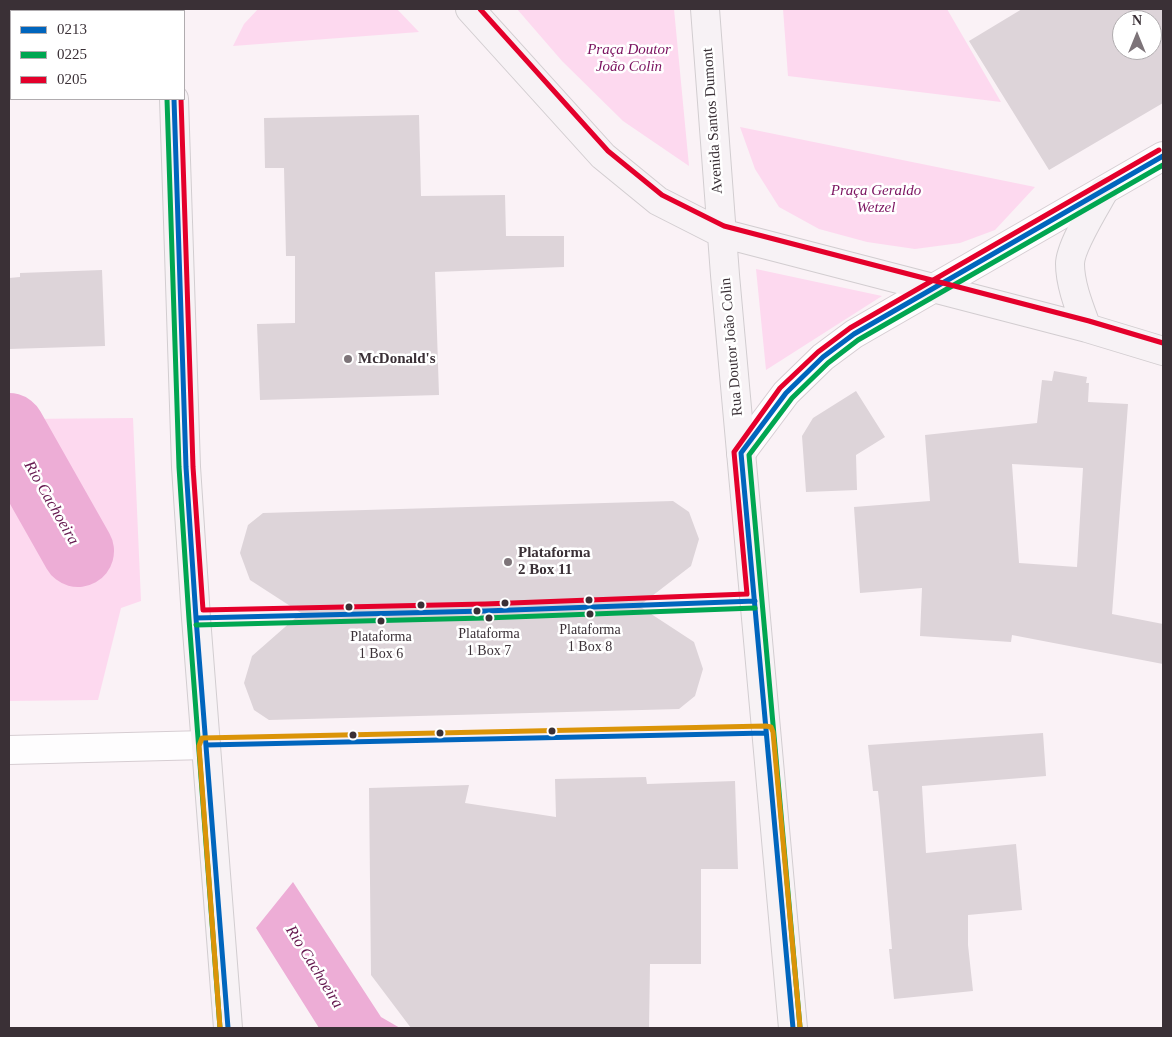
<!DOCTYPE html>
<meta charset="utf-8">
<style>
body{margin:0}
#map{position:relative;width:1172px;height:1037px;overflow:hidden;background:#faf2f6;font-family:Georgia,serif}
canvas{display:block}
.frame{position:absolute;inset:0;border:10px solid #3a3036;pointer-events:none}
.legend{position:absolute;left:10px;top:10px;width:175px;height:90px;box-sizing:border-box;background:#fff;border:1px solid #b0acaf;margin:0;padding:6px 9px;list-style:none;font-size:15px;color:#3a3036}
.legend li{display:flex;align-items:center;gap:10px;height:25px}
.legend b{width:25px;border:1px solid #b0acaf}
.north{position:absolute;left:1112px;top:10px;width:50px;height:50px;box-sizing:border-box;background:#fff;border:1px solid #b0acaf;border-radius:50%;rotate:0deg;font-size:14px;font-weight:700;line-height:20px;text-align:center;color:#3a3036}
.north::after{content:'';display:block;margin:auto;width:18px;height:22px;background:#7d7479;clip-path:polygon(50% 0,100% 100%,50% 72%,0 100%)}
</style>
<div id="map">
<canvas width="1172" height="1037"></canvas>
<div class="frame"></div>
<ul class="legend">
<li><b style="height:6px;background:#0065bd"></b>0213</li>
<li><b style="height:6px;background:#00a651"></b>0225</li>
<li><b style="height:6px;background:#e4002b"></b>0205</li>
</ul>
<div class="north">N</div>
</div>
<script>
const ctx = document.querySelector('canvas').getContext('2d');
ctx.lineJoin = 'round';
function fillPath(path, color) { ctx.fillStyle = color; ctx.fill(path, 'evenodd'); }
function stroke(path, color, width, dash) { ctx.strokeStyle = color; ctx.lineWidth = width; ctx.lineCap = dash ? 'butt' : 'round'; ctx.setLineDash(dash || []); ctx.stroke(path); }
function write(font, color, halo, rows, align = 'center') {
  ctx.font = font + ' Georgia,serif'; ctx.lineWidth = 5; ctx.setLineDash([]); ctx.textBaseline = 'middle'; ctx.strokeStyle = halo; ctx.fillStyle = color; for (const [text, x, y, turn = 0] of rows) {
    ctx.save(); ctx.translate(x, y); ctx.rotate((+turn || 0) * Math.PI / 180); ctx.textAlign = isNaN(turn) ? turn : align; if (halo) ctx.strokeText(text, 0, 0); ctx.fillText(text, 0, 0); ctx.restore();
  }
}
const green = new Path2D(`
 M 258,9 L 397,9 L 419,32 L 233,46 L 244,24 Z
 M 517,9 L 674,9 L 689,166 L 623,121 L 562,61 Z
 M 783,9 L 947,9 L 1001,102 L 788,76 Z
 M 740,127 L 1035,187 L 995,230 L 960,243 L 915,249 L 867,242 L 819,229 L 779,207 L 755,169 Z
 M 756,269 L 882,296 L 766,370 Z
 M 9,398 L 22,419 L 133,418 L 141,601 L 121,608 L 98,700 L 9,701 Z`);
const water = new Path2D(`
 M 293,882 L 381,1017 L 400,1028 L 319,1028 L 256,928 Z`);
const river = new Path2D(`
 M 9,429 L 78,551`);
const building = new Path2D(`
 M 1022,9 L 1163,9 L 1163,103 L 1049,170 L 969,41 ZM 1122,20 L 1152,20 L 1152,50 L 1122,50 Z
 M 419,115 L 421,196 L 505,195 L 506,236 L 564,236 L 564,267 L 435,272 L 439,395 L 260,400 L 257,324 L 295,323 L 295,256 L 286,256 L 284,168 L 265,168 L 264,118 Z
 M 102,270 L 105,346 L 9,349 L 9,278 L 20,277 L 20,273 Z
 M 1054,371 L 1087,377 L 1086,383 L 1089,383 L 1088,402 L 1128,404 L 1112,614 L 1163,624 L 1163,664 L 1012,635 L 1011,642 L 920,636 L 922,588 L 860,593 L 854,507 L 930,501 L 925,435 L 1037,423 L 1042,380 L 1052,381 ZM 1012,464 L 1083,468 L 1077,567 L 1019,563 Z
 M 856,391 L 885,437 L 856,455 L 857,490 L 806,492 L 802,436 L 813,418 Z
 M 673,501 L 689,512 L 699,539 L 691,566 L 639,606 L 694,642 L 703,669 L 695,696 L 679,709 L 269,720 L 254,710 L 244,683 L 252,656 L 301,613 L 250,580 L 240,553 L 248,525 L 263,513 Z
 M 1043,733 L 1046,776 L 922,786 L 926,853 L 1016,844 L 1022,910 L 968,915 L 968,945 L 973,991 L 894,999 L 889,949 L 892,949 L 880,810 L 878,791 L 873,791 L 868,745 Z
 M 646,777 L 647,784 L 735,781 L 738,869 L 701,869 L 701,964 L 650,964 L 649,1028 L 411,1028 L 371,975 L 369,788 L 469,785 L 465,803 L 556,817 L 555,779 Z`);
const minor = new Path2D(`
 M 9,750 L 206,745`);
const secondary = new Path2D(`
 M 741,453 L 786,393 L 823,357 L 854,334 L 1163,156`);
const primary = new Path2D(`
 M 170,9 L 170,11
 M 470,9 L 603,156 L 658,201 L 721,233 L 1087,328 L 1163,351
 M 705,9 L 725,275 L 793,1028
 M 174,99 L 186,467 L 196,618 L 228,1028
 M 1087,328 C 1080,309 1070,285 1070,264 C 1070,247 1095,207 1104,191`);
const bus1 = new Path2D(`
 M 174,99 L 186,467 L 196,618 L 228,1028
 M 196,618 L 485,611 L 755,601
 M 206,745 L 766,733
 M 793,1028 L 741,453 L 786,393 L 823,357 L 854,334 L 1163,156`);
const bus2 = new Path2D(`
 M 167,99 L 179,467 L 189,619 L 220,1028
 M 196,625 L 485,618 L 755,608
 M 800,1027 L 749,455 L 792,398 L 828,363 L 858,340 L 1163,165`);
const bus3 = new Path2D(`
 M 480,9 L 608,151 L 662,195 L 724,226 L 1089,321 L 1163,343
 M 181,99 L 193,467 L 203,610 L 485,604 L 747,594 L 734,452 L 780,388 L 818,352 L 850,328 L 1159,150`);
const bus4 = new Path2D(`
 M 220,1028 L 199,746 L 202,738 L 766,726 L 771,727 L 773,732 L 800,1027`);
const markers = [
 [348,359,5,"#7d7479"],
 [508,562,5,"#7d7479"],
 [589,600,4.5,"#3a3036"],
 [505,603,4.5,"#3a3036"],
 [421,605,4.5,"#3a3036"],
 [349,607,4.5,"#3a3036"],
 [477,611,4.5,"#3a3036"],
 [590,614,4.5,"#3a3036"],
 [489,618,4.5,"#3a3036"],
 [381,621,4.5,"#3a3036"],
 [552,731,4.5,"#3a3036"],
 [440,733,4.5,"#3a3036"],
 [353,735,4.5,"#3a3036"]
];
const busNames = [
 ["Plataforma",590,630],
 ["1 Box 8",590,647],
 ["Plataforma",489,634],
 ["1 Box 7",489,651],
 ["Plataforma",381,637],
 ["1 Box 6",381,654]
];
const parkNames = [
 ["Praça Doutor",629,50],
 ["João Colin",629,67],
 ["Praça Geraldo",876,191],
 ["Wetzel",876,208]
];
const streetNames = [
 ["Avenida Santos Dumont",713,121,-94],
 ["Rua Doutor João Colin",732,347,-95]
];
const poiNames = [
 ["McDonald's",358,359],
 ["Plataforma",518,553],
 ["2 Box 11",518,570]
];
const waterNames = [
 ["Rio Cachoeira",51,503,60],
 ["Rio Cachoeira",314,967,58]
];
fillPath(green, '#fdd9ef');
fillPath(water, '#edadd6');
stroke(river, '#edadd6', 72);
fillPath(building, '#ddd4d9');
stroke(minor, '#d6cdd2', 30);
stroke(secondary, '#d6cdd2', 30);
stroke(primary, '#d2cdd0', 30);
stroke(minor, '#fefdfe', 28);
stroke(secondary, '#fefdfe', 28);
stroke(primary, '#f7f2f5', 28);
stroke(bus1, '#0065bd', 5);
stroke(bus2, '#00a651', 5);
stroke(bus3, '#e4002b', 5);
stroke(bus4, '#db9408', 5);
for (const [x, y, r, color] of markers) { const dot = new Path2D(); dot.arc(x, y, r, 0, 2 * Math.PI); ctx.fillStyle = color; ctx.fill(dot); stroke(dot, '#fff', 2); }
write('14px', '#3a3036', '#fff', busNames);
write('italic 15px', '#7b1360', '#fff', parkNames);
write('15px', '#3a3036', '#fff', streetNames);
write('bold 15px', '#3a3036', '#fff', poiNames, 'left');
write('italic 16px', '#64174e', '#fff', waterNames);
</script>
